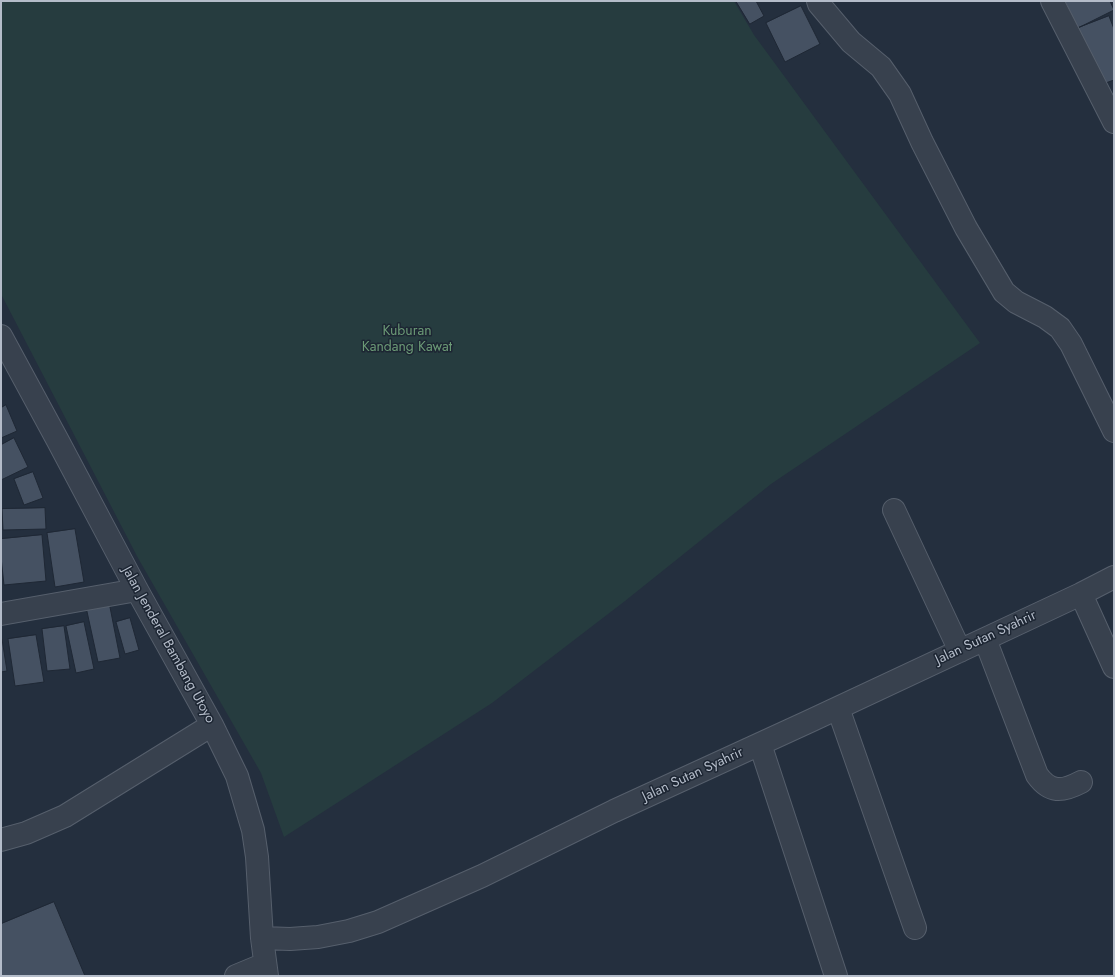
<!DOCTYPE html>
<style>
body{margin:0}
#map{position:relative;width:1115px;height:977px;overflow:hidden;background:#242f3e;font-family:Jost,sans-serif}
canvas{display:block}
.frame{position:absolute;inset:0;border:2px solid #b4bcc9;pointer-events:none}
</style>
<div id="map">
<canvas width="1115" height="977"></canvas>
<div class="frame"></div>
</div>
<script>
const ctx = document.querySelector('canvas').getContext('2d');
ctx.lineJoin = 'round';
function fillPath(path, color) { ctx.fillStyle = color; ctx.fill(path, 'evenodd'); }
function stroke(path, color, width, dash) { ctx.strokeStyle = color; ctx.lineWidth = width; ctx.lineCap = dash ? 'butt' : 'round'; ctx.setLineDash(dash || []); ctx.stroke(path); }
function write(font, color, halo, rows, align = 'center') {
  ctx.font = font + ' Jost,sans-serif'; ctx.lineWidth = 3; ctx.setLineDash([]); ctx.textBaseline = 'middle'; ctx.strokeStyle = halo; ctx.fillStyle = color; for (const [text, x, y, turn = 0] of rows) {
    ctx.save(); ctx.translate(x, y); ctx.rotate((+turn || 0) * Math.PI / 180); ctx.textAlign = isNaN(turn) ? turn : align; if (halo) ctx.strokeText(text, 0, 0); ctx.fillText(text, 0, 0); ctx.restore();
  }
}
const green = new Path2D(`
 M 1,1 L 734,1 L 754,35 L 980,343 L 771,484 L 625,601 L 492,703 L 284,837 L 261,773 L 138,558 L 1,294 Z`);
const building = new Path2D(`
 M 736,1 L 756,1 L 764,16 L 750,24 Z
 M 1065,1 L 1110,1 L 1114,10 L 1078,28 Z
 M 801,6 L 820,44 L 785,62 L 766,23 Z
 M 1109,16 L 1114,29 L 1114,80 L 1100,85 L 1078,28 Z
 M 6,405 L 17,431 L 1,438 L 1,408 Z
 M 14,438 L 28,467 L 1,480 L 1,445 Z
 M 33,472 L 43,498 L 24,505 L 14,479 Z
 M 45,508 L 46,529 L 3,530 L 2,509 Z
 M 75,529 L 84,582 L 55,587 L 47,533 Z
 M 42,535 L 46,581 L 4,585 L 1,557 L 1,539 Z
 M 109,602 L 120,658 L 98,662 L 86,607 Z
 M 130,618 L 139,650 L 125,654 L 116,622 Z
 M 84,622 L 94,669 L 76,673 L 66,626 Z
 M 64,626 L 70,669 L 47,671 L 42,629 Z
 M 36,635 L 44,682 L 15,686 L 8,639 Z
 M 1,639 L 2,639 L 7,671 L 1,672 Z
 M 54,902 L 85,976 L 1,976 L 1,924 Z`);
const minor = new Path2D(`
 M 818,1 L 819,4 L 851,42 L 881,67 L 900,94 L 922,142 L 966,228 L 1004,292 L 1016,302 L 1045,317 L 1060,328 L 1071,344 L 1114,431
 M 1052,1 L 1114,122
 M 1,336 L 58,441 L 137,590 L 212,725 L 237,776 L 253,830 L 257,857 L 262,938 L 267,976
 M 894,510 L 960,651
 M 1081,594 L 1114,667
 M 1,614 L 137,590
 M 985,639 L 1037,775 C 1050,793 1062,792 1081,782
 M 838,708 L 915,928
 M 760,744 L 836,976
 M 1,840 L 26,833 L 65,816 L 212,725
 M 262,938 L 290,939 L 318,937 L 349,931 L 378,922 L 482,876 L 614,811 L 810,721 L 1081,594 L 1114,577
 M 236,976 L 265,964`);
const parkNames = [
 ["Kuburan",407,332],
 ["Kandang Kawat",407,348]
];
const streetNames = [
 ["Jalan Sutan Syahrir",986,638,-25],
 ["Jalan Jenderal Bambang Utoyo",168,645,61],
 ["Jalan Sutan Syahrir",693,775,-25]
];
fillPath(green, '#263c3f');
fillPath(building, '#455162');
stroke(building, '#1f2835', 1);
stroke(minor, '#565f6c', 24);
stroke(minor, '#38414e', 22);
write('14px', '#6b9a76', '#1d2633', parkNames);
write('14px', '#b4bcc9', '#1d2633', streetNames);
</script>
